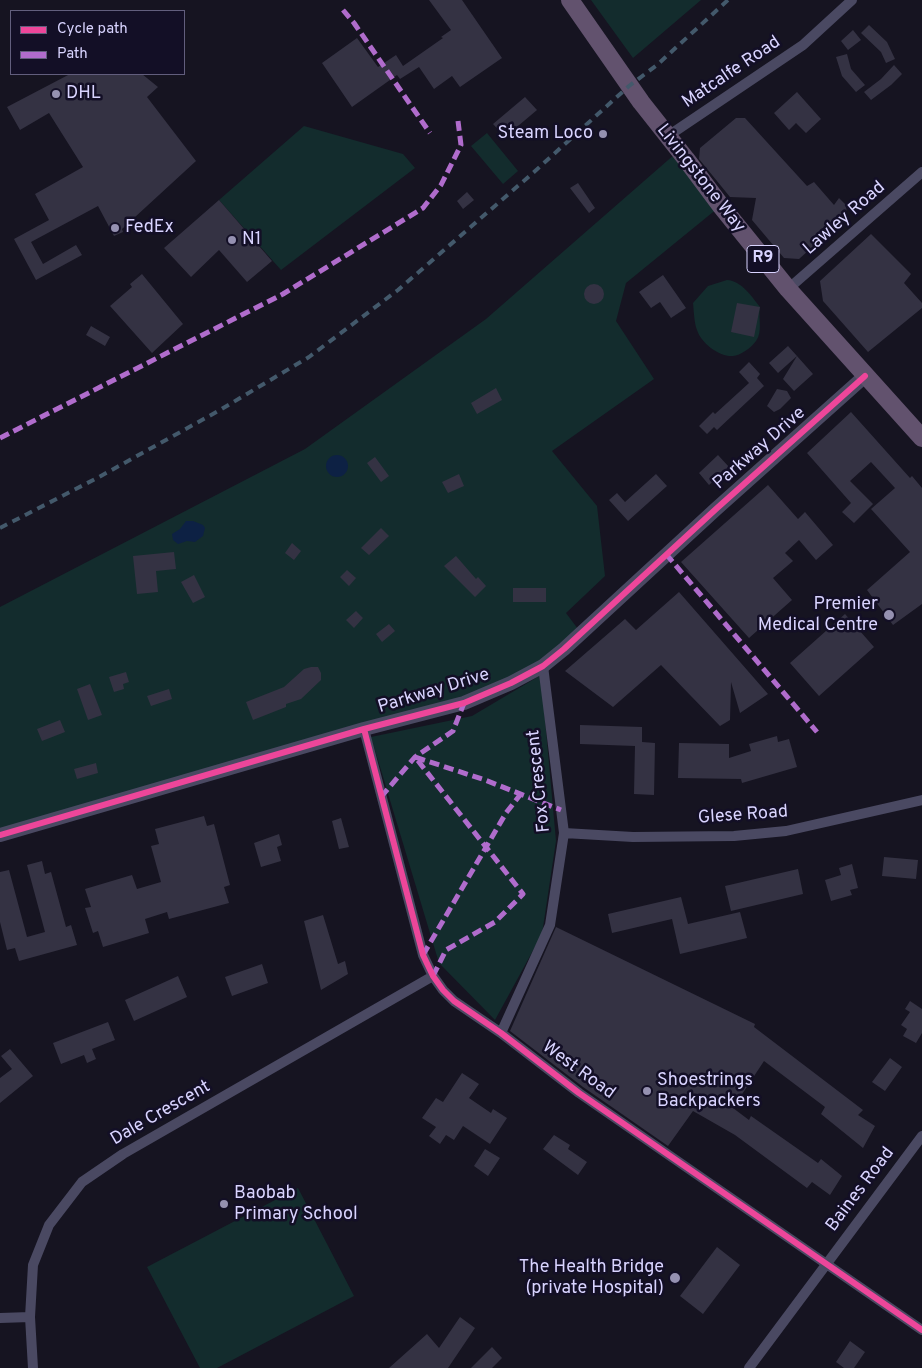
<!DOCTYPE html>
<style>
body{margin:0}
#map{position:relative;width:922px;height:1368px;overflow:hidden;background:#161421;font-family:Overpass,sans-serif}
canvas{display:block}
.legend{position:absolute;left:10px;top:10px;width:175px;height:65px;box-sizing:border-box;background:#130f26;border:1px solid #625e7d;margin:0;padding:6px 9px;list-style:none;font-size:15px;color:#d9d4ff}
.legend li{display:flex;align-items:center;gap:10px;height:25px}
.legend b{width:25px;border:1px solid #625e7d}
</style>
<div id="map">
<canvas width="922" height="1368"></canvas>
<ul class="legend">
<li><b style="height:6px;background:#ed469a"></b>Cycle path</li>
<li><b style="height:6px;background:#b06ccc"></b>Path</li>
</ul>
</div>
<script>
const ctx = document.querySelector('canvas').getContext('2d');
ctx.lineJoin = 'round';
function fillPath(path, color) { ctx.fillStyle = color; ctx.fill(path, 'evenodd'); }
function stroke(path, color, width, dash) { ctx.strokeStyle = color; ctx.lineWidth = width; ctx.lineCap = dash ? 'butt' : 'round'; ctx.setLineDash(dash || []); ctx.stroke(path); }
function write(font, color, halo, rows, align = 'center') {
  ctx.font = font + ' Overpass,sans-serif'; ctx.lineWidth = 5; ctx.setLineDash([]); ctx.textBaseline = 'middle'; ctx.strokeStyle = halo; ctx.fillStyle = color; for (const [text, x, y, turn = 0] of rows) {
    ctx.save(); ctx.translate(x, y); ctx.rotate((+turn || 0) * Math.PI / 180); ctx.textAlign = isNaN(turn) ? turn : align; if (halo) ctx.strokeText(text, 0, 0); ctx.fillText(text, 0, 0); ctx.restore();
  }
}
const green = new Path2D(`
 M 591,0 L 701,0 L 633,58 Z
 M 304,126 L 403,154 L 415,168 L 281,270 L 219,200 Z
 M 487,133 L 518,171 L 503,184 L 471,146 Z
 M 675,154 L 718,208 L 626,283 L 616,321 L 654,379 L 552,451 L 597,506 L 605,576 L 566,613 L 578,629 L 540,667 L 455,703 L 0,833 L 0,607 L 305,449 L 486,319 Z
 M 727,280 C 742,281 752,297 760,307 C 758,319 763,331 756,341 C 752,347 740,356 733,356 C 719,357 701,343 697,330 C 694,322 694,312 693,303 L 708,286 Z
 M 541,675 L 556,841 L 542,934 L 495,1020 L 439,963 L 371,737 L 472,716 Z
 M 298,1188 L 354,1296 L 217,1368 L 200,1368 L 147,1267 Z`);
const water = new Path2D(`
 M326 466a11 11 0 1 1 22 0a11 11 0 1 1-22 0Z
 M 186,521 L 193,521 L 203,525 L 205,528 L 203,536 L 195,542 L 187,541 L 178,544 L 173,540 L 172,534 L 180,529 Z`);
const building = new Path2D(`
 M 429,0 L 462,0 L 502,58 L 460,87 L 452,76 L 434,89 L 419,67 L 400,79 L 397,75 L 352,107 L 322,63 L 357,38 L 378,67 L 396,55 L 403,66 L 443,38 L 441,37 L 451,30 Z
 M 869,25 L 887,42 L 895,59 L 886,63 L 881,52 L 861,33 Z
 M 853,30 L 861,40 L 848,50 L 841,41 Z
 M 847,54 L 851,69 L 865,85 L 856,92 L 842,76 L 836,57 Z
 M 894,65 L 902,74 L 891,85 L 871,100 L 864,92 L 881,79 Z
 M 70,74 L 142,74 L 158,87 L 147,97 L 196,161 L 122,229 L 123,232 L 114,236 L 98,206 L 31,242 L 43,264 L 76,245 L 82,255 L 36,280 L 14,239 L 49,220 L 35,194 L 83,167 L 49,113 L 20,130 L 7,107 Z
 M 797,92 L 821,119 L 806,133 L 796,123 L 789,130 L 774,113 Z
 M 525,97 L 537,110 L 505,137 L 493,124 Z
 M 736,118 L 745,118 L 807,186 L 814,182 L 834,205 L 839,198 L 846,205 L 847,216 L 799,259 L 784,258 L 752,220 L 756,198 L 730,197 L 699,159 L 700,148 Z
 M 578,183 L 595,208 L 589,213 L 570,188 Z
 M 467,192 L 474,200 L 463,209 L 457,201 Z
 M 219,200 L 272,261 L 247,282 L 219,250 L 191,277 L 164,248 Z
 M 871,234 L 911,274 L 904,283 L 922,303 L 922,308 L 868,352 L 823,301 L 820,281 Z
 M 142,274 L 183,324 L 152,353 L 110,306 L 132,287 L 130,284 Z
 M 663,275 L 686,308 L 671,318 L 660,302 L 651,308 L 639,292 Z
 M584 294a10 10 0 1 1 20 0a10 10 0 1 1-20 0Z
 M 737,303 L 760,307 L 754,337 L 731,332 Z
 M 91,326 L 110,337 L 105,346 L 86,335 Z
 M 788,346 L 797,356 L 778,373 L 769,363 Z
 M 797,356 L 813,374 L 794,391 L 783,379 Z
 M 749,362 L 760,374 L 757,378 L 764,386 L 717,430 L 714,427 L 707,434 L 699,426 L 713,412 L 715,414 L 749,383 L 739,372 Z
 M 496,388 L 502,400 L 477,414 L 471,403 Z
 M 777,389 L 787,391 L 791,398 L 780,409 L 774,412 L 767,406 Z
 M 851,412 L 910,478 L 912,476 L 922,488 L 922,604 L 893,625 L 867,590 L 910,552 L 871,509 L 895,488 L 871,462 L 850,481 L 873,504 L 854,523 L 842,512 L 851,503 L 807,453 Z
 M 718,455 L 729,467 L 709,485 L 699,473 Z
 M 375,457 L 389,476 L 381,482 L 367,463 Z
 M 459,474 L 464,486 L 448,493 L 442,482 Z
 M 656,474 L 667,486 L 628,521 L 609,500 L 617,493 L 625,502 Z
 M 768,485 L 798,519 L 805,512 L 833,545 L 816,560 L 799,540 L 785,553 L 793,561 L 773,578 L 792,600 L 749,638 L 681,562 Z
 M 381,528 L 389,536 L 369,555 L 361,548 Z
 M 292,543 L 301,551 L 294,560 L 285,553 Z
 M 174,552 L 176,569 L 156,571 L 158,592 L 137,594 L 133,556 Z
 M 456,556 L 476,579 L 478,577 L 486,586 L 475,597 L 444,566 Z
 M 347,570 L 356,578 L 349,586 L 340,577 Z
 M 194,575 L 205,597 L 193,603 L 181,582 Z
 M 513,588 L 546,588 L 546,602 L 513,602 Z
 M 679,592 L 768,694 L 740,713 L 731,682 L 730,720 L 720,726 L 661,665 L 613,707 L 565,671 L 625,619 L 636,630 Z
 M 356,611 L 363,618 L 354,628 L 346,620 Z
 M 845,614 L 874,647 L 819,696 L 790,663 Z
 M 389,624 L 395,631 L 382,642 L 376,634 Z
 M 311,667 L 318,667 L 321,673 L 321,680 L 301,699 L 286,704 L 286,707 L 253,720 L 246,702 L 284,687 L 304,669 Z
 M 126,672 L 129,682 L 123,684 L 124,689 L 114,692 L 109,677 Z
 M 90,684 L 102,715 L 88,720 L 77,689 Z
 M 169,689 L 172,699 L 151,706 L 147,696 Z
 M 60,720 L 65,732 L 42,741 L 37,729 Z
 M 580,725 L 642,727 L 642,742 L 655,743 L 654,795 L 634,794 L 635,746 L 580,744 Z
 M 777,736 L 778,742 L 789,739 L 797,767 L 742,783 L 741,779 L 678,778 L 679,743 L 729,744 L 729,758 L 751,751 L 749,744 Z
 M 96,763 L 98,773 L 77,779 L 74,769 Z
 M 204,816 L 207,826 L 214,824 L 230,885 L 224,887 L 229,903 L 169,919 L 167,912 L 145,919 L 149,933 L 103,947 L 98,931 L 93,933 L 85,908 L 91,907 L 85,889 L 132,875 L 137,889 L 161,882 L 151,846 L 159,844 L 155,829 Z
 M 341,818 L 349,847 L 339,849 L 332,821 Z
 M 279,834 L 282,845 L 277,847 L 281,861 L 261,867 L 254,843 Z
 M 884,857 L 918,860 L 916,879 L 882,876 Z
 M 42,861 L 45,874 L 51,872 L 66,927 L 71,925 L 77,945 L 19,961 L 15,948 L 7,950 L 0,922 L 0,872 L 9,870 L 27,937 L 45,932 L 27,865 Z
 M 852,864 L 858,888 L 850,890 L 852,895 L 831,901 L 825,880 L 841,875 L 839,868 Z
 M 798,869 L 803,894 L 731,911 L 725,886 Z
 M 681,897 L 688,924 L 740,912 L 747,938 L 680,954 L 672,919 L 612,933 L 608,914 Z
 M 323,915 L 338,964 L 345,961 L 348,974 L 321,990 L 304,921 Z
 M 556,927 L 755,1024 L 754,1027 L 863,1110 L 858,1115 L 875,1126 L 863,1148 L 821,1114 L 825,1107 L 764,1061 L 733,1108 L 749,1120 L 751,1116 L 818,1163 L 821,1159 L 842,1176 L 830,1195 L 812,1182 L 807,1188 L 735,1135 L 693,1111 L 668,1146 L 583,1087 L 510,1031 Z
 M 262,964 L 268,983 L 232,996 L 225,977 Z
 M 178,976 L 187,997 L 134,1021 L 125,1000 Z
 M 910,1001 L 922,1009 L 922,1033 L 916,1043 L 903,1036 L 907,1029 L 901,1025 L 910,1012 L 905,1009 Z
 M 108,1022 L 115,1040 L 92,1049 L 96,1059 L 87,1063 L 84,1055 L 61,1064 L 53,1043 Z
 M 10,1049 L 33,1076 L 0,1103 L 0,1078 L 12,1069 L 1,1056 Z
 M 890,1058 L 902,1067 L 885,1091 L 872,1082 Z
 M 462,1073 L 479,1084 L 469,1098 L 491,1113 L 493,1109 L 507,1118 L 490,1144 L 463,1126 L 454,1140 L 446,1135 L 440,1144 L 429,1136 L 436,1127 L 422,1118 L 436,1098 L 443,1102 Z
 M 554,1135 L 570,1145 L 568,1149 L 587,1162 L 578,1175 L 543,1149 Z
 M 485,1149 L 500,1158 L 488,1176 L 474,1166 Z
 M 717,1247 L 740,1265 L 703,1314 L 680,1296 Z
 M 460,1317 L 475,1328 L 448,1368 L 389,1368 L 427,1334 L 439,1348 Z
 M 850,1341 L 865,1352 L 854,1368 L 844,1368 L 836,1362 Z
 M 492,1347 L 502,1358 L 492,1368 L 471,1368 Z`);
const minor = new Path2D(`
 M 668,136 L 803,45 L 852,0
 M 788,289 L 922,172
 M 364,729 L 423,955 L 433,976 L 443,990 L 454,1001 L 501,1033 L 579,1093 L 922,1330
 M 564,833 L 633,837 L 734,836 L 786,831 L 922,800
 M 501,1033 L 550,925 L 564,833 L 543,666
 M 0,1318 L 30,1317
 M 33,1368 L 30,1317 L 33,1265 L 49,1225 L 82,1182 L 123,1154 L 433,976
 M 749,1368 L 922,1136`);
const tertiary = new Path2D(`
 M 0,835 L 364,729 L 464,703 L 511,683 L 543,666 L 564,649 L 716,509 L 865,376`);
const trunk = new Path2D(`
 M 570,0 L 641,102 L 686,159 L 721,206 L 788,289 L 922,438`);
const rail = new Path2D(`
 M 0,528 L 99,477 L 220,410 L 309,357 L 398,290 L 534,172 L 629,86 L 657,65 L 728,0`);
const quiet = new Path2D(`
 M 343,10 L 354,23 L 430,133
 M 0,438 L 283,294 L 423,208 L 441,185 L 461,145 L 458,121
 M 666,554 L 817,732
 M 381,797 L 415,757 L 453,731 L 464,703
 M 423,955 L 506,813 L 520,795
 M 433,976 L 446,950 L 495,922 L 523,894 L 415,757 L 485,780 L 561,810`);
const cycleway = new Path2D(`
 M 364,729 L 423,955 L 433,976 L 443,990 L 454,1001 L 501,1033 L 579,1093 L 922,1330
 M 0,835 L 364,729 L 464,703 L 511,683 L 543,666 L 564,649 L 716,509 L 865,376`);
const markers = [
 [56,94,5,"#9591b1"],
 [603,134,5,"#9591b1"],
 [115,228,5,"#9591b1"],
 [232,240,5,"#9591b1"],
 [889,615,6,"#9591b1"],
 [647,1091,5,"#9591b1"],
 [224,1204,5,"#9591b1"],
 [675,1278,6,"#9591b1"]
];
const shields = [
 [763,259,32]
];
const shieldNames = [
 ["R9",763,259]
];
const streetNames = [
 ["Matcalfe Road",732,73,-34],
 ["Livingstone Way",700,179,52],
 ["Lawley Road",845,219,-41],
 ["Parkway Drive",760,449,-41],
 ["Parkway Drive",434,692,-17],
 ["Fox Crescent",540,781,-96],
 ["Glese Road",743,816,-4],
 ["West Road",578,1071,36],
 ["Dale Crescent",161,1114,-30],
 ["Baines Road",861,1190,-53]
];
const poiNames = [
 ["DHL",66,94],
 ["Steam Loco",593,134,"right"],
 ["FedEx",125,228],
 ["N1",242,240],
 ["Premier",878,605,"right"],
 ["Medical Centre",878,626,"right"],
 ["Shoestrings",657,1081],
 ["Backpackers",657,1102],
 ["Baobab",234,1194],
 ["Primary School",234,1215],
 ["The Health Bridge",664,1268,"right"],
 ["(private Hospital)",664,1289,"right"]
];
fillPath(green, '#132c2d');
fillPath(water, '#0d2144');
fillPath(building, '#343243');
stroke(minor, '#4a4962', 10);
stroke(tertiary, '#4a4962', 14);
stroke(trunk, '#62526e', 18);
stroke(rail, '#43596b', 4, [8, 6]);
stroke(quiet, '#b06ccc', 5, [10, 5]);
stroke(cycleway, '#ed469a', 6);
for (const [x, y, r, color] of markers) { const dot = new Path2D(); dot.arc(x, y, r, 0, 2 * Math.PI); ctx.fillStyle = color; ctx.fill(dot); stroke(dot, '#130f26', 2); }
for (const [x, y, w] of shields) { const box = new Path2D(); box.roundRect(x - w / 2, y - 13.5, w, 27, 4); ctx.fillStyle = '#130f26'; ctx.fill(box); stroke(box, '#d9d4ff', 1); }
write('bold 16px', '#d9d4ff', null, shieldNames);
write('18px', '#d9d4ff', '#130f26', streetNames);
write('18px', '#d9d4ff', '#130f26', poiNames, 'left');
</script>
